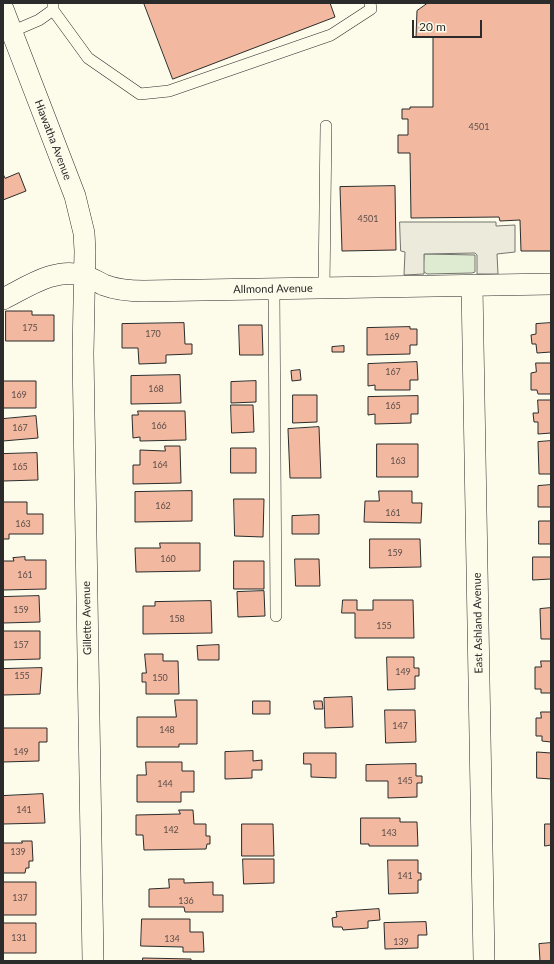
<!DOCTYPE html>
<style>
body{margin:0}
#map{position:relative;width:554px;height:964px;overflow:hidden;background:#fdfbea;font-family:Lato,sans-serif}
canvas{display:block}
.frame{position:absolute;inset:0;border:4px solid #2b2b2b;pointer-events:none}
.scale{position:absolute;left:412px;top:20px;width:70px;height:18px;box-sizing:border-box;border:2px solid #2b2b2b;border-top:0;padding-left:5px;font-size:12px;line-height:14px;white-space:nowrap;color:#2b2b2b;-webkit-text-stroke:3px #fdfbea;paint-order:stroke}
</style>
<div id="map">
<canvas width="554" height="964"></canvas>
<div class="frame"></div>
<div class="scale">20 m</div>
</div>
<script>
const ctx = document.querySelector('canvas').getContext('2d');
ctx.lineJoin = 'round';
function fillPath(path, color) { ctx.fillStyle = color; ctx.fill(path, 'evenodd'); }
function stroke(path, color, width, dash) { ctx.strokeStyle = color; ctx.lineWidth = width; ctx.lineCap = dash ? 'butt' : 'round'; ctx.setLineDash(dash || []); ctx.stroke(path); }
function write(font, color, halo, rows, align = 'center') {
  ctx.font = font + ' Lato,sans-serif'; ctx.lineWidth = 3; ctx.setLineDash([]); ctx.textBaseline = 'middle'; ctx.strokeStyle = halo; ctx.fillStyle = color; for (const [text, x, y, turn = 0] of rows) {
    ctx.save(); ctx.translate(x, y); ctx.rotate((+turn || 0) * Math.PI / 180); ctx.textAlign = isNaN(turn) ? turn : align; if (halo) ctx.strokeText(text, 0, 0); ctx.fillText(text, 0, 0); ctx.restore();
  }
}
const green = new Path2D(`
 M 426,254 L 475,255 L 475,272 L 472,273 L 427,274 L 423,271 L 424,256 Z`);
const parking = new Path2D(`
 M 400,222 L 496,222 L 496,226 L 515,225 L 515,252 L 497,254 L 498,274 L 477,274 L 477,255 L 475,253 L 424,254 L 424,274 L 404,275 L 405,252 L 401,251 Z`);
const building = new Path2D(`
 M 144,3 L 330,3 L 335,17 L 173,79 Z
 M 428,3 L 551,3 L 551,251 L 521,251 L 520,220 L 500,221 L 499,217 L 411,218 L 410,153 L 398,153 L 398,135 L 408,135 L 408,119 L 402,119 L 402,109 L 410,109 L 410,107 L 433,107 L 433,37 L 416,37 L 417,11 Z
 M 19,173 L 26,191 L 3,200 L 3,174 L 5,178 Z
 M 395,186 L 396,250 L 342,251 L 340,187 Z
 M 6,311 L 32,311 L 32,315 L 54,315 L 54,341 L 6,341 Z
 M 184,323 L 185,344 L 192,344 L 192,354 L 166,355 L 166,363 L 139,364 L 138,348 L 122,348 L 122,324 Z
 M 551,323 L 551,352 L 537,353 L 536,344 L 532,344 L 531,335 L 536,334 L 536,324 Z
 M 239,325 L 262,325 L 263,355 L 240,355 Z
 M 410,327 L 410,329 L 417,329 L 417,345 L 410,345 L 410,354 L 367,355 L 367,328 Z
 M 344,346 L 344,352 L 332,352 L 332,347 Z
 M 417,362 L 418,380 L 410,380 L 410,390 L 375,390 L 375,385 L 368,386 L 368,364 Z
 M 536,363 L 551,363 L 551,394 L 538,394 L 537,390 L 531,390 L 531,373 L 536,372 Z
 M 300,370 L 301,380 L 292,381 L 291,371 Z
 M 180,375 L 181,403 L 131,404 L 131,376 Z
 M 3,381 L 36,381 L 36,408 L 3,408 Z
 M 256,381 L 256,402 L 231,403 L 231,382 Z
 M 293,395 L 317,395 L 317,422 L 293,423 Z
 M 418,396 L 418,414 L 411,414 L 411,423 L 375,424 L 375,414 L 368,415 L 368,397 Z
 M 538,400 L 551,400 L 551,433 L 538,434 L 538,422 L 534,422 L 533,413 L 538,413 Z
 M 231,405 L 253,405 L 254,432 L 232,433 Z
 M 138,411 L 185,411 L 186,440 L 140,441 L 140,437 L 133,438 L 132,415 L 138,415 Z
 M 36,416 L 38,438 L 3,441 L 3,419 Z
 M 319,427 L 321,478 L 290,478 L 288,429 Z
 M 551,441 L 551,474 L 539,474 L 538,442 Z
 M 377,444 L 418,444 L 418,477 L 377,477 Z
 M 165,446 L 180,446 L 181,483 L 133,484 L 133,465 L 140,465 L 140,450 L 165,451 Z
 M 231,448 L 256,448 L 256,473 L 231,473 Z
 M 37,453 L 38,480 L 3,481 L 3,454 Z
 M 551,485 L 551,507 L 538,507 L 538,486 Z
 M 192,491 L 192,521 L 135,522 L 135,492 Z
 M 379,491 L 412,491 L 412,503 L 422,503 L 421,523 L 364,522 L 365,501 L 379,501 Z
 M 234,499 L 264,499 L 263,537 L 235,536 Z
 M 3,502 L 27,502 L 27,514 L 43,514 L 43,534 L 9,534 L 9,539 L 3,539 Z
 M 319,515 L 319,534 L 292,534 L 292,516 Z
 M 539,521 L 551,521 L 551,544 L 539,544 Z
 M 370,539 L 420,539 L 421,567 L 370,568 Z
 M 160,543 L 200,543 L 200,571 L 136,572 L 135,548 L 160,548 Z
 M 25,557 L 25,560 L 46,560 L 46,589 L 3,590 L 3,561 L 14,561 L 13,558 Z
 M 533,557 L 551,557 L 551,579 L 533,580 Z
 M 295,559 L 319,559 L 320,586 L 296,586 Z
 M 234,561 L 264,561 L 264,589 L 234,589 Z
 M 264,591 L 265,616 L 238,617 L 237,592 Z
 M 39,596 L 40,622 L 3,623 L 3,597 Z
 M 343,600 L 357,600 L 357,610 L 373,610 L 373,600 L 413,600 L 414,638 L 355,638 L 355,613 L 342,613 Z
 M 211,601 L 212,633 L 143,634 L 143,606 L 155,606 L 155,602 Z
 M 551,608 L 551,639 L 541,639 L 540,609 Z
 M 3,631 L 40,631 L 40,659 L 3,660 Z
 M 219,645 L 219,660 L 198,660 L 197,646 Z
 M 145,654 L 163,654 L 163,661 L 178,661 L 179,694 L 146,694 L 146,682 L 142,682 L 142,673 L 146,673 Z
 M 387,657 L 414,657 L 414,668 L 419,668 L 419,676 L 415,676 L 415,689 L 388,690 Z
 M 541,661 L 551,661 L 551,693 L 541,693 L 541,689 L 535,689 L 535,667 L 541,667 Z
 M 42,668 L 40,694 L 3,695 L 3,669 Z
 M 352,697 L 353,727 L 325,728 L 324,698 Z
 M 175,700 L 197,700 L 197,744 L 179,744 L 179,747 L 137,747 L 137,717 L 176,717 Z
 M 253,701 L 270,701 L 270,714 L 253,714 Z
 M 314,701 L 322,701 L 323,709 L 315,709 Z
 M 385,710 L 415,710 L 416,742 L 386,743 Z
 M 541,712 L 551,712 L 551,742 L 542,741 L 542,736 L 536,736 L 536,718 L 541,718 Z
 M 3,728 L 47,728 L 47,742 L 39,742 L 39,761 L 3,762 Z
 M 253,751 L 253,761 L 262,760 L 262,770 L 252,770 L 252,778 L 225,779 L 225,752 Z
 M 537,752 L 551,753 L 551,779 L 537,778 Z
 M 304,753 L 336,753 L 336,778 L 311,777 L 311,764 L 304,764 Z
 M 146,762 L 182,762 L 182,771 L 194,771 L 194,792 L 181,792 L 181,802 L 137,802 L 137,775 L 146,775 Z
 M 416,764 L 416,776 L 422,776 L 422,783 L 417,783 L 417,797 L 388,798 L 388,781 L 366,781 L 366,765 Z
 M 43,794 L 45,823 L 3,824 L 3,796 Z
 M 179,810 L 193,810 L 194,824 L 206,824 L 206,836 L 210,836 L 210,844 L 207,844 L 206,849 L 144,850 L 143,835 L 136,835 L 136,815 L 180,814 Z
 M 361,818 L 400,818 L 400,822 L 417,822 L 418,846 L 369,846 L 369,844 L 361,844 Z
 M 242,824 L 273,824 L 274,856 L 242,856 Z
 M 545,824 L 551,824 L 551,845 L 545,846 Z
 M 22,841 L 32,841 L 33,861 L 29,861 L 29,868 L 26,868 L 25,873 L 3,873 L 3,843 L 22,843 Z
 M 243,859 L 274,859 L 274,883 L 244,884 Z
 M 388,860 L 418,860 L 418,873 L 421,873 L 421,880 L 418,880 L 418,893 L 389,894 Z
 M 169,879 L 184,879 L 184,883 L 213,882 L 213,895 L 223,895 L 223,912 L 185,912 L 184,907 L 149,907 L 149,889 L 169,888 Z
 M 3,882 L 36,882 L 36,915 L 3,915 Z
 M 379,909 L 380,920 L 368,921 L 368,928 L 343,930 L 342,927 L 333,927 L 332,918 L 337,917 L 336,912 Z
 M 142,919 L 190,919 L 190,932 L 203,932 L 204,952 L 183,952 L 183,947 L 141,946 Z
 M 426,922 L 427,935 L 418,935 L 418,948 L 385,949 L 384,923 Z
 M 3,923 L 36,923 L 36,953 L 3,953 Z
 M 551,943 L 551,961 L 540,961 L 539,944 Z
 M 143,958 L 191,959 L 191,961 L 143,961 Z`);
const service = new Path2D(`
 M 53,10 L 88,58 L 140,94 L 169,91 L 331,35 L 371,9 L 370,3
 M 11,32 L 39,20 L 53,10 L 53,4
 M 324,288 L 326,126
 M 274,289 L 276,616`);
const minor = new Path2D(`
 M 3,9 L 75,196 L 84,233 L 85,251 L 83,354 L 93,961
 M 472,286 L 484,961
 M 3,299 C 27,287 56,266 85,276 C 92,278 98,282 104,285 C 117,290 131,291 144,291 L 551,284`);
const numberNames = [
 ["4501",479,127],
 ["4501",368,219],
 ["175",30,328],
 ["170",153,334],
 ["169",392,337],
 ["167",393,372],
 ["168",156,389],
 ["169",19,395],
 ["165",393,406],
 ["166",159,426],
 ["167",20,428],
 ["163",398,461],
 ["164",160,465],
 ["165",20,467],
 ["162",163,506],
 ["161",393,513],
 ["163",23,524],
 ["159",395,553],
 ["160",168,559],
 ["161",25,575],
 ["159",21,610],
 ["158",177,619],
 ["155",384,626],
 ["157",21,645],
 ["149",403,672],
 ["155",22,676],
 ["150",160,678],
 ["147",400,726],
 ["148",167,730],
 ["149",21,752],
 ["145",405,781],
 ["144",165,784],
 ["141",24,810],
 ["142",171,830],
 ["143",389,833],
 ["139",18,852],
 ["141",405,876],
 ["137",20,898],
 ["136",186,901],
 ["131",19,938],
 ["134",172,939],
 ["139",401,942]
];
const streetNames = [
 ["Hiawatha Avenue",53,140,69],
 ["Allmond Avenue",273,289,-1],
 ["Gillette Avenue",87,618,-91],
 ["East Ashland Avenue",478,623,-91]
];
fillPath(green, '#deebd1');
stroke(green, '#74746e', 1);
fillPath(parking, '#eceadb');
stroke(parking, '#74746e', 1);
fillPath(building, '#f2b8a0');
stroke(building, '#2b2b2b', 1);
stroke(service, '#2b2b2b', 12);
stroke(minor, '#2b2b2b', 22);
stroke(service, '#fdfbea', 11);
stroke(minor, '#fdfbea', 21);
write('9px', '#5d4e48', null, numberNames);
write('11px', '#2b2b2b', '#fdfbea', streetNames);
</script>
